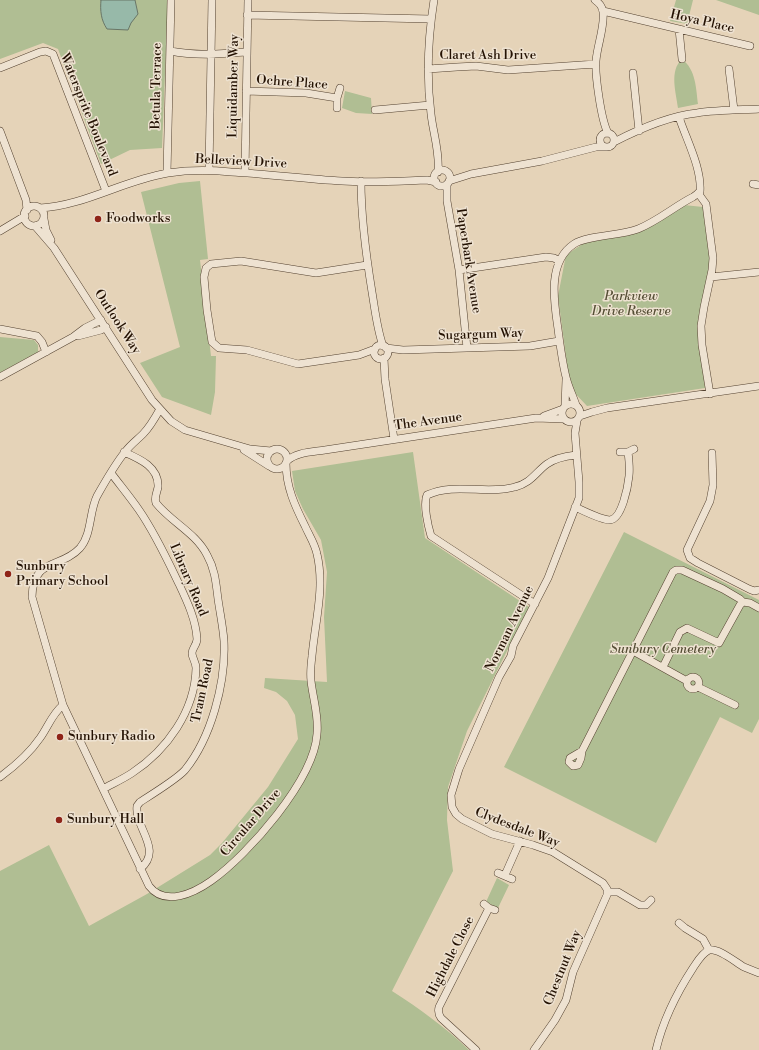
<!DOCTYPE html>
<style>
body{margin:0}
canvas{display:block;background:#e5d3b8}
</style>
<canvas width="759" height="1050"></canvas>
<script>
const ctx = document.querySelector('canvas').getContext('2d');
ctx.lineJoin = 'round';
function fillPath(path, color) { ctx.fillStyle = color; ctx.fill(path, 'evenodd'); }
function stroke(path, color, width, dash) { ctx.strokeStyle = color; ctx.lineWidth = width; ctx.lineCap = dash ? 'butt' : 'round'; ctx.setLineDash(dash || []); ctx.stroke(path); }
function write(font, color, halo, rows, align = 'center') {
  ctx.font = font + ' "Libre Bodoni",serif'; ctx.lineWidth = 3; ctx.setLineDash([]); ctx.textBaseline = 'middle'; ctx.strokeStyle = halo; ctx.fillStyle = color; for (const [text, x, y, turn = 0] of rows) {
    ctx.save(); ctx.translate(x, y); ctx.rotate((+turn || 0) * Math.PI / 180); ctx.textAlign = isNaN(turn) ? turn : align; if (halo) ctx.strokeText(text, 0, 0); ctx.fillText(text, 0, 0); ctx.restore();
  }
}
const green = new Path2D(`
 M 0,0 L 168,0 L 162,148 L 130,150 L 101,164 L 58,49 L 43,43 L 0,59 Z
 M 676,0 L 693,0 L 687,24 L 670,21 Z
 M 716,0 L 759,0 L 759,15 Z
 M 682,59 C 696,70 696,88 698,104 L 678,108 C 676,92 669,71 682,59 Z
 M 345,91 L 371,98 L 372,114 L 356,113 L 342,108 Z
 M 200,181 L 208,259 L 200,260 L 211,356 L 216,356 L 215,392 L 211,415 L 162,397 L 140,363 L 180,347 L 141,192 L 179,183 Z
 M 684,205 L 703,207 L 711,260 L 700,323 L 705,388 L 587,406 L 570,388 L 558,296 L 566,255 L 587,241 L 638,229 Z
 M 0,337 L 34,340 L 38,345 L 38,352 L 0,373 Z
 M 413,452 L 425,538 L 529,607 L 467,731 L 448,787 L 447,820 L 453,871 L 392,991 C 420,1009 445,1027 469,1050 L 0,1050 L 0,871 L 49,845 L 89,926 L 147,894 L 210,855 L 222,843 L 268,787 L 298,739 L 295,715 L 287,701 L 276,692 L 264,688 L 265,678 L 327,682 L 324,617 L 327,572 L 321,540 L 303,509 L 295,491 L 292,471 Z
 M 624,532 L 759,600 L 759,719 L 752,733 L 720,717 L 656,843 L 504,767 Z
 M 497,878 L 509,885 L 498,908 L 486,902 Z`);
const water = new Path2D(`
 M 101,0 L 135,0 L 138,14 L 131,23 L 128,30 L 107,29 C 101,20 100,11 101,0 Z`);
const street = new Path2D(`
 M 434,0 C 428,38 426,75 431,114 C 433,133 440,152 438,172
 M 595,0 C 600,4 602,6 603,12 C 605,26 597,46 596,61 C 595,75 601,120 608,133
 M 603,11 L 750,46
 M 247,15 L 431,19
 M 679,29 L 682,59
 M 170,51 C 196,56 221,54 247,52
 M 0,68 L 40,52 L 46,51 L 53,54 L 106,191
 M 428,69 L 457,67 L 476,66 L 508,70 L 596,64
 M 729,69 L 734,110
 M 633,73 L 639,131
 M 246,91 L 306,93 L 337,98
 M 337,108 L 337,98 L 340,88
 M 375,110 L 430,105
 M 0,131 L 26,200 L 27,210
 M600 140a7 7 0 1 1 14 0a7 7 0 1 1-14 0Z
 M 614,142 C 639,129 670,116 697,113 C 717,110 738,110 759,109
 M 209,170 L 212,0
 M434 178a8 8 0 1 1 16 0a8 8 0 1 1-16 0Z
 M 245,172 L 248,0
 M 167,173 L 171,0
 M 361,181 C 361,219 366,255 372,292 C 375,310 377,329 383,346
 M 449,181 L 471,174 L 542,161 L 596,147 L 604,147
 M 447,184 L 447,201 L 459,270 L 467,348
 M 753,184 L 759,185
 M 698,193 L 706,204 L 713,258 L 712,270 L 704,307 L 701,326 L 702,345 L 710,394
 M24 216a10 10 0 1 1 20 0a10 10 0 1 1-20 0Z
 M 40,208 C 84,206 124,180 168,173 C 188,170 210,170 231,172 C 268,174 305,179 342,181 C 370,183 399,181 427,180 L 436,182
 M 44,219 L 46,230 L 51,240
 M 35,226 L 54,248 L 152,400 L 171,421 L 185,430 L 250,449 L 271,451
 M 0,231 L 25,216
 M 367,265 L 316,273 L 241,261 L 211,264 L 206,268 L 204,277 L 207,310 L 212,342 L 219,348 L 247,350 L 298,364 L 359,355 L 375,349
 M 459,270 L 546,257 L 554,258 L 559,261
 M 711,277 L 759,272
 M 0,329 L 37,336 L 42,342 L 46,352
 M 78,336 L 101,330 L 106,327
 M374 352a7 7 0 1 1 14 0a7 7 0 1 1-14 0Z
 M 386,348 L 403,350 L 530,346 L 559,341
 M 384,358 L 385,379 L 394,439
 M 0,377 L 73,337 L 85,328 L 101,320
 M562 413a9 9 0 1 1 18 0a9 9 0 1 1-18 0Z
 M 576,405 C 573,396 568,386 566,377 C 562,361 560,345 558,329 C 554,302 547,262 574,244 C 588,235 620,236 638,229 C 658,221 675,206 693,197 L 700,192 C 702,168 686,139 679,117
 M 565,406 L 566,380
 M 160,409 C 155,418 150,427 143,434 C 137,440 130,445 125,452 C 115,464 105,482 97,496 C 89,512 92,534 80,548 C 61,569 33,557 32,597 L 63,705 L 149,886 C 165,907 194,893 211,881 C 248,855 314,780 317,734 C 319,716 313,699 311,681 C 310,673 311,664 312,656 C 315,622 325,588 317,554 C 315,544 309,535 305,526 C 295,506 286,487 286,463
 M 544,416 L 563,409
 M 580,416 L 592,412 L 607,408 L 759,386
 M 577,421 L 575,433 L 579,482 L 579,498 L 548,578 L 513,646 L 511,656 L 499,677 L 459,769 L 451,795 L 452,807 L 456,814 L 462,819 L 492,834 L 533,845 L 553,852 L 603,883 L 607,889 L 607,892
 M267 459a10 10 0 1 1 20 0a10 10 0 1 1-20 0Z
 M 244,450 L 269,466
 M 124,452 C 140,459 159,467 158,487 C 157,493 154,497 156,503 C 171,522 196,533 207,555 C 215,569 216,583 218,599 C 220,613 223,627 224,641 C 226,683 211,738 185,770 C 177,779 151,795 140,802 L 137,806 C 134,827 164,850 140,869
 M 620,452 L 628,452 L 634,449
 M 712,453 L 713,485 L 710,501 L 687,550 L 690,558 L 698,563 L 749,589 L 754,591 L 759,590
 M 287,461 C 296,452 312,452 325,450 L 536,418 L 564,419
 M 575,507 C 584,511 601,520 610,520 C 622,519 628,486 629,476 C 630,468 629,460 628,452
 M 535,604 L 431,536 C 428,526 423,504 427,495 C 455,482 487,495 515,487 C 531,483 535,473 547,464 C 555,458 567,456 576,455
 M 633,651 L 687,681
 M 663,667 L 680,632 L 687,628 L 719,643 L 740,605 L 743,602
 M687 683a6 6 0 1 1 12 0a6 6 0 1 1-12 0Z
 M 698,687 L 735,705
 M 582,751 L 570,758 L 569,762 L 573,766 L 578,765 L 581,758 L 582,751 L 673,572 L 676,570 L 682,570 L 723,589 L 740,599 L 743,602 L 750,603 L 759,608
 M 0,777 C 15,766 29,754 40,738 C 48,727 52,714 63,705
 M 103,789 C 112,784 123,779 132,773 C 167,750 195,711 196,668 C 196,662 192,658 192,653 C 192,648 197,645 197,639 C 196,620 187,601 179,584 C 167,559 155,533 139,510 C 130,497 120,485 111,473
 M 498,873 L 512,879
 M 505,875 L 520,841
 M 607,892 L 618,892 L 640,905 L 646,905 L 651,900
 M 484,904 L 489,908 L 495,910
 M 679,923 L 685,928 L 703,939 L 709,950
 M 709,950 C 719,948 735,962 744,967 C 749,969 754,971 759,973
 M 476,1050 L 441,1018 C 438,1014 438,1011 439,1007 L 489,908
 M 534,1050 L 555,1020 L 566,1000 L 573,972 L 607,895 L 607,892
 M 656,1050 C 663,1020 676,994 693,968 C 697,962 702,953 709,950`);
const markers = [
 [98,219,4,"#8f2418"],
 [8,574,4,"#8f2418"],
 [60,737,4,"#8f2418"],
 [59,820,4,"#8f2418"]
];
const streetNames = [
 ["Hoya Place",702,22,13],
 ["Claret Ash Drive",488,56],
 ["Ochre Place",292,83,4],
 ["Betula Terrace",157,86,-89],
 ["Liquidamber Way",234,86,-89],
 ["Watersprite Boulevard",88,115,68],
 ["Belleview Drive",241,162,3],
 ["Paperbark Avenue",468,261,81],
 ["Outlook Way",117,322,57],
 ["Sugargum Way",481,335,-2],
 ["The Avenue",428,422,-8],
 ["Library Road",188,580,67],
 ["Norman Avenue",510,629,-64],
 ["Tram Road",203,691,-78],
 ["Circular Drive",251,823,-49],
 ["Clydesdale Way",517,828,21],
 ["Highdale Close",451,957,-63],
 ["Chestnut Way",563,968,-68]
];
const poiNames = [
 ["Foodworks",106,219],
 ["Sunbury",16,567],
 ["Primary School",16,582],
 ["Sunbury Radio",68,737],
 ["Sunbury Hall",67,820]
];
const parkNames = [
 ["Parkview",631,297],
 ["Drive Reserve",631,312],
 ["Sunbury Cemetery",663,650]
];
fillPath(green, '#b0be93');
fillPath(water, '#97b9a9');
stroke(water, '#697667', 1);
stroke(street, '#544230', 8);
stroke(street, '#eee2d1', 7);
for (const [x, y, r, color] of markers) { const dot = new Path2D(); dot.arc(x, y, r, 0, 2 * Math.PI); ctx.fillStyle = color; ctx.fill(dot); stroke(dot, '#eee2d1', 1.5); }
write('13px', '#241203', '#eee2d1', streetNames);
write('13px', '#241203', '#eee2d1', poiNames, 'left');
write('italic 13px', '#554e35', '#eee2d1', parkNames);
</script>
